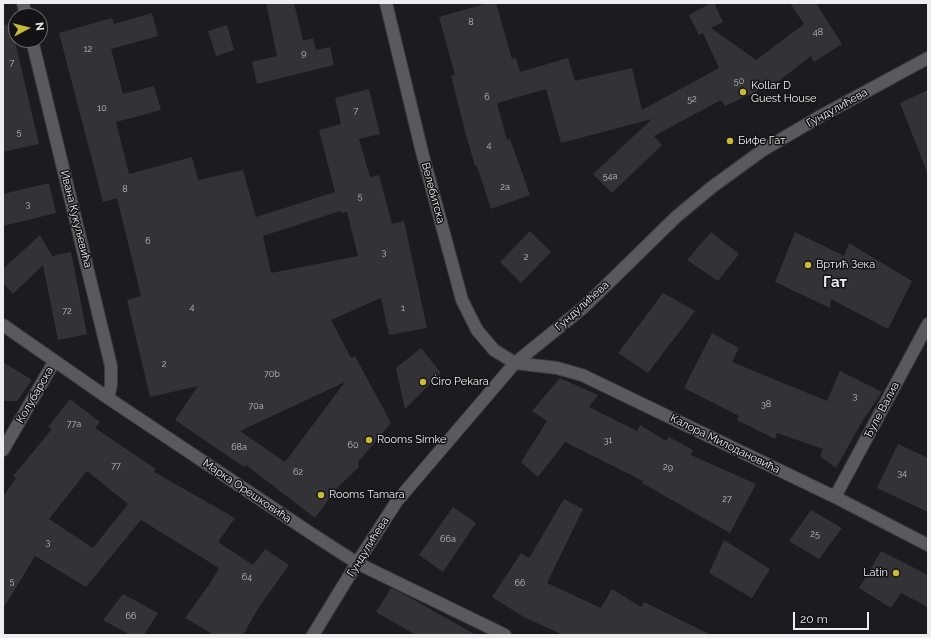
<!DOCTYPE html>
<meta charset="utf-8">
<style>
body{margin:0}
#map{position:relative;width:931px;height:638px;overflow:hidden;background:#1c1c20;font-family:Raleway,sans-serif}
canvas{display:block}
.frame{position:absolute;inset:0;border:4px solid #edeef0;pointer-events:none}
.north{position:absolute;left:8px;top:8px;width:40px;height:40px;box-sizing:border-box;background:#131316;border:1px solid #6a6b6d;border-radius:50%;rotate:83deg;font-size:11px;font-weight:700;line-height:16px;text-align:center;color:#edeef0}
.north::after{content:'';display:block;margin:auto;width:14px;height:18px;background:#caba39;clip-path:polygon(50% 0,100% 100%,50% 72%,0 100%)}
.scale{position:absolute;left:793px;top:612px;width:76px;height:18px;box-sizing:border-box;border:2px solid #edeef0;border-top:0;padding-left:5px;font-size:12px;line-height:14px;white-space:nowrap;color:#edeef0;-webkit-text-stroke:3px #131316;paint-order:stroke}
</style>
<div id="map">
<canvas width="931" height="638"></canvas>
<div class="frame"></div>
<div class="north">N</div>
<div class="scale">20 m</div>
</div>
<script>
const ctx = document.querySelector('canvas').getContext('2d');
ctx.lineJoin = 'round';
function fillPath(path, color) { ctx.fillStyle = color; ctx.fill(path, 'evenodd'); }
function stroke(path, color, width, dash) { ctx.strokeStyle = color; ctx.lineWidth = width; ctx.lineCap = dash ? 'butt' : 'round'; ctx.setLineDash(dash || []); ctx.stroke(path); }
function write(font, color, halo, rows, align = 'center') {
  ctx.font = font + ' Raleway,sans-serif'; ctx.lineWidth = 3; ctx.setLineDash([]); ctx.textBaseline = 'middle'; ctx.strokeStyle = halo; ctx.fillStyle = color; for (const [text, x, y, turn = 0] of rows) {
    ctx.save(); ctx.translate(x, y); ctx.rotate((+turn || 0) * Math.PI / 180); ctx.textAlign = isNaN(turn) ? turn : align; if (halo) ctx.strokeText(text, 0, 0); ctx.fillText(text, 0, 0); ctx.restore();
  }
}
const building = new Path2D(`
 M 266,3 L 294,3 L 303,41 L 313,38 L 316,50 L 330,47 L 334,65 L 257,84 L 252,62 L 277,56 Z
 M 488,3 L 496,3 L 512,59 L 516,58 L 520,72 L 568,58 L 575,81 L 632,68 L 642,110 L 719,68 L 703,33 L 699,35 L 689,15 L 711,3 L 714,3 L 723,22 L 711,28 L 756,60 L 804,24 L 790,3 L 816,3 L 842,44 L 814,62 L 811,56 L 779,81 L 725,106 L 721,100 L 654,136 L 662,145 L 612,193 L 593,174 L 652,119 L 561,143 L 546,89 L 497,103 L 507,140 L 510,139 L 530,195 L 491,209 L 477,166 L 475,166 L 466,135 L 451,76 L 455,75 L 439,17 Z
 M 152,13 L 158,36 L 111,49 L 123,94 L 154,86 L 161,110 L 116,122 L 129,174 L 192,157 L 198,180 L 243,170 L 256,217 L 335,192 L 319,130 L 341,124 L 335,98 L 369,89 L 380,134 L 359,139 L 370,177 L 379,175 L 392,224 L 404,221 L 427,328 L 389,335 L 381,298 L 331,320 L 351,358 L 355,356 L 391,423 L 358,462 L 359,467 L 338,487 L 315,518 L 246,465 L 244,467 L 175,420 L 198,386 L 150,397 L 127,300 L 141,296 L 117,198 L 103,202 L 59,33 L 112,18 L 114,24 ZM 340,211 L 341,213 L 347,212 L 358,256 L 271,273 L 263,236 ZM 345,382 L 285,462 L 240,431 Z
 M 11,24 L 39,144 L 3,152 L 3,25 Z
 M 227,25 L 234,50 L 216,56 L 208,31 Z
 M 928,90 L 928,171 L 927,172 L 900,103 Z
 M 49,183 L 56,213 L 3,226 L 3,194 Z
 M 530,231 L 551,252 L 521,283 L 500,262 Z
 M 711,232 L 739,254 L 718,281 L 687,260 Z
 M 795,232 L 844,256 L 849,243 L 912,281 L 888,329 L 831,299 L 830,308 L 775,282 Z
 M 40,235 L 52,256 L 71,252 L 87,334 L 58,340 L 43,265 L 13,294 L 3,283 L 3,269 Z
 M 663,293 L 695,311 L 648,373 L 618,353 Z
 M 712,333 L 739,348 L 732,362 L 827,401 L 840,371 L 882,392 L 863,420 L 836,468 L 820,456 L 823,449 L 777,433 L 775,439 L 737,420 L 739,416 L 684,388 Z
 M 421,348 L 441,373 L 405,409 L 396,368 Z
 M 3,362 L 32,380 L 17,401 L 3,401 Z
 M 560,378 L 598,395 L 589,407 L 637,431 L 640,425 L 666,441 L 669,437 L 693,450 L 691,455 L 756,484 L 730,533 L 642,483 L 643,481 L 565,442 L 538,477 L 521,462 L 547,421 L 532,411 Z
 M 70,399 L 100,422 L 95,428 L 156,469 L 154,472 L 235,518 L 218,542 L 253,565 L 265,549 L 289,565 L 259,607 L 243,635 L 214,635 L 185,618 L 211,582 L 219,568 L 141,520 L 86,587 L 35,556 L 3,609 L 3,497 L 16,478 L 13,476 L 52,429 L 48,427 ZM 87,471 L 128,504 L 93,548 L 49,519 Z
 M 898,444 L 928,458 L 928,512 L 877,488 Z
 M 564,499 L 583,509 L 547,583 L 601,608 L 612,589 L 641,607 L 644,602 L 711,635 L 563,635 L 524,617 L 492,597 L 521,553 L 529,558 Z
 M 453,507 L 476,523 L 443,572 L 419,555 Z
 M 811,510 L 842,528 L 819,559 L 789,541 Z
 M 724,540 L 770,569 L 752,598 L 709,573 Z
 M 881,551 L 928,575 L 928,607 L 901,593 L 891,608 L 859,588 Z
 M 391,588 L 400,592 L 476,635 L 416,635 L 376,612 Z
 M 123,594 L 158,613 L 144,635 L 130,635 L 103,620 Z`);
const minor = new Path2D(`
 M 23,3 L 26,16
 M 386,3 L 422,152 L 462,300 L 477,330 L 494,350 L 515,363 L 557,368 L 582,375 L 835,497 L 928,545
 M 32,40 L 111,366 L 111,385 L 108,398
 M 3,325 L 108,398 L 312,534 L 357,563 L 505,635
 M 3,450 L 54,362
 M 835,497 L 928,324
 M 313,635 L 357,563 L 397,501 L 515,363 L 584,307 L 676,217 L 712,187 L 763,150 L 819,117 L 928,58`);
const markers = [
 [743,92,4,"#caba39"],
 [730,141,4,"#caba39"],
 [808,265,4,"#caba39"],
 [423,382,4,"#caba39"],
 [369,440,4,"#caba39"],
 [321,495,4,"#caba39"],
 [896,573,4,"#caba39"]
];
const numberNames = [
 ["8",471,22],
 ["48",818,32],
 ["12",88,49],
 ["9",304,53],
 ["7",12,63],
 ["50",739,81],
 ["6",487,97],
 ["52",692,99],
 ["10",102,108],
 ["7",356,111],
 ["5",19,132],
 ["4",489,145],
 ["54a",610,176],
 ["2a",505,187],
 ["8",125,189],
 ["5",360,196],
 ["3",28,204],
 ["6",148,241],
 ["3",384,252],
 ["2",526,257],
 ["4",192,307],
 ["1",403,308],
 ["72",67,311],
 ["2",164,364],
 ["70b",272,374],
 ["3",855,396],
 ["38",766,404],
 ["70a",256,406],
 ["77a",74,424],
 ["31",608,440],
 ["60",353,445],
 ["68a",239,447],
 ["77",116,466],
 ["29",668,467],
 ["62",298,472],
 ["34",902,473],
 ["27",727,499],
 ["25",815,534],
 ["66a",448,539],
 ["3",48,542],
 ["64",247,577],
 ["5",12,581],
 ["66",520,583],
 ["66",131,616]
];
const poiNames = [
 ["Kollar D",751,86],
 ["Guest House",751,99],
 ["Бифе Гат",738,141],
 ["Вртић Зека",816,265],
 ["Ćiro Pekara",431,382],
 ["Rooms Simke",377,440],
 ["Rooms Tamara",329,495],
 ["Latin",888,573,"right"]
];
const streetNames = [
 ["Гундулићева",837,108,-29],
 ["Велебитска",433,193,75],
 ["Ивана Кукуљевића",76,219,76],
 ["Гундулићева",582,306,-42],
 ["Колубарска",35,395,-60],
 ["Ђуле Валиа",882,410,-62],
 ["Калора Милодановића",725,444,26],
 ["Марка Орешковића",247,491,34],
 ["Гундулићева",368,547,-58]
];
const districtNames = [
 ["Гат",835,282]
];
fillPath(building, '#333337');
stroke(minor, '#3a3a3c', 14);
stroke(minor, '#5a5a5e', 12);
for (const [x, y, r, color] of markers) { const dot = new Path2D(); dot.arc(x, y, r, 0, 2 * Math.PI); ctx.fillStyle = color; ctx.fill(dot); stroke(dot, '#131316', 1.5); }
write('9px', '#bebfc2', null, numberNames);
write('11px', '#edeef0', '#131316', poiNames, 'left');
write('11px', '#edeef0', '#131316', streetNames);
write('bold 15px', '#edeef0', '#131316', districtNames);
</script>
